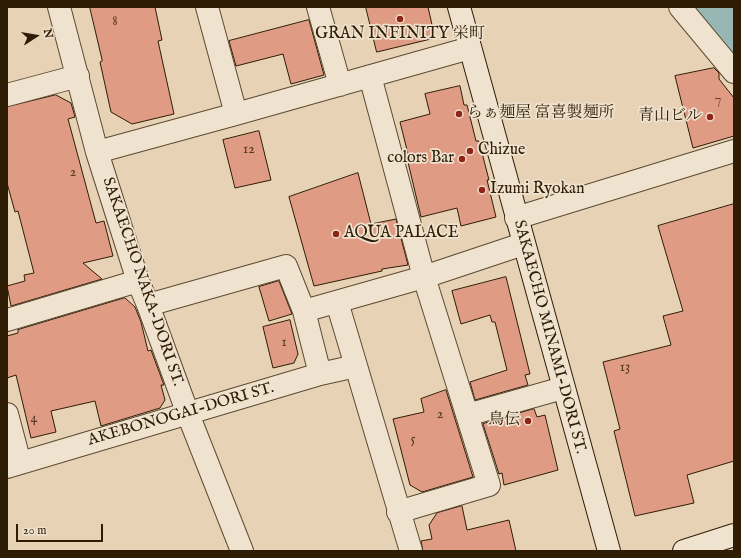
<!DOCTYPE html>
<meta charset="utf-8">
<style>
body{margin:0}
#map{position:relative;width:741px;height:558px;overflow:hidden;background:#e7d2b5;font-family:"IM FELL English",serif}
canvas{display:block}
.frame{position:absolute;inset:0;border:8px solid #2e1c05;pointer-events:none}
.north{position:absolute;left:16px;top:16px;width:40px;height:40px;-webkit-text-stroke:3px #efe2cf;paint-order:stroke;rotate:78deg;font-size:11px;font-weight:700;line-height:16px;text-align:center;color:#2e1c05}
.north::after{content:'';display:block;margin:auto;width:14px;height:18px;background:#2e1c05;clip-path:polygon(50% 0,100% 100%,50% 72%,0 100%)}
.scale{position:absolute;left:16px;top:524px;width:87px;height:18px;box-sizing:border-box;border:2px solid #2e1c05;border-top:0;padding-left:5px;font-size:12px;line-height:14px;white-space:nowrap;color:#2e1c05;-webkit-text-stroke:3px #efe2cf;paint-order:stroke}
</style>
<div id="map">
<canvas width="741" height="558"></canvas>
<div class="frame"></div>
<div class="north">N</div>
<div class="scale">20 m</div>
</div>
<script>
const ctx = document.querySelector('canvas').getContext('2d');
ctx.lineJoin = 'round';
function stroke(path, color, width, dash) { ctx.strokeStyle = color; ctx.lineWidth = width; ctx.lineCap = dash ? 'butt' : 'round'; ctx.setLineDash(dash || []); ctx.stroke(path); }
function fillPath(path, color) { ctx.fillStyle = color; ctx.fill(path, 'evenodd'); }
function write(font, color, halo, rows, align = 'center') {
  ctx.font = font + ' "IM FELL English","Noto Serif JP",serif'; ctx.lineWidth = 3.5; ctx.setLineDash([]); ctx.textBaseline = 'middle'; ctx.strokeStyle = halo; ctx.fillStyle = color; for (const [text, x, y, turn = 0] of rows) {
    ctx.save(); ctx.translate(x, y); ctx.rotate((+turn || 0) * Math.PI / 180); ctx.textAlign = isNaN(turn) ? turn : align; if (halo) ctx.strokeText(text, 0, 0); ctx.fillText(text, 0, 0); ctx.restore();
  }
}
const river = new Path2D(`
 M 712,7 L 734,32`);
const building = new Path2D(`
 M 90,7 L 155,7 L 162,40 L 158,41 L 174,114 L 132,124 L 111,112 L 100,62 L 102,61 Z
 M 366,7 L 428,7 L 435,38 L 377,52 Z
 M 309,20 L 324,75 L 291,84 L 283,54 L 236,66 L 229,41 Z
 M 714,68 L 719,73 L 719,79 L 734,98 L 734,136 L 693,148 L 675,76 Z
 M 460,86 L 464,105 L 467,105 L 476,141 L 479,141 L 489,180 L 487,180 L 496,217 L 461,226 L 457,208 L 421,217 L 407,158 L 409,158 L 400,122 L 430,114 L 425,94 Z
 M 56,95 L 71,103 L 75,117 L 68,119 L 96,223 L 104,221 L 113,256 L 83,263 L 102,279 L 11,306 L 7,286 L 25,281 L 24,275 L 34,273 L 18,211 L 15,212 L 7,183 L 7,107 Z
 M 259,131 L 271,180 L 235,188 L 223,140 Z
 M 358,173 L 371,224 L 396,219 L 408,265 L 382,269 L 382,271 L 314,286 L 289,197 Z
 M 734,204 L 734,461 L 687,475 L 694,503 L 635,516 L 614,431 L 620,429 L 603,362 L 671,345 L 663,316 L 683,311 L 658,226 Z
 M 506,277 L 530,374 L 525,375 L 528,385 L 475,400 L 470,382 L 507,370 L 495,322 L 492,322 L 490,315 L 461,324 L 452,291 Z
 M 279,281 L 292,314 L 269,321 L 259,287 Z
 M 125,298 L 135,307 L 141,322 L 148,351 L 151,350 L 164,385 L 161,385 L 165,400 L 160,408 L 101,426 L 95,401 L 51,411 L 56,432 L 31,438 L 16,375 L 7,378 L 7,336 L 18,333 L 18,330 Z
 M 290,320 L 298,354 L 294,363 L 273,368 L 263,327 Z
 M 446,390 L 473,477 L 422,492 L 410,485 L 393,419 L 424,412 L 421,399 Z
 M 534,409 L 537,417 L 545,415 L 558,470 L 504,485 L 502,473 L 499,474 L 483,424 Z
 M 462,506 L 467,530 L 509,520 L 516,551 L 423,551 L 421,541 L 432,539 L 429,525 L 437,513 Z`);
const street = new Path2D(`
 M 59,7 L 97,152 L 138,281 L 148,305 L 188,414 L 242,551
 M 207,7 L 236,114
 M 318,7 L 340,85
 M 680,7 L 734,72
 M 370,76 L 424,277 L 489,485 L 398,512
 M 7,95 L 78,76
 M 97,152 L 236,114 L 470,48
 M 516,218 L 734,151
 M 337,302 L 411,551
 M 148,305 L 286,266 L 304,311 L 320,374
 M 304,311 L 424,277 L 523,244
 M 7,320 L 138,281
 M 7,414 L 20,463
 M 467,415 L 563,388
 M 7,467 L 320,374 L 356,366`);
const secondary = new Path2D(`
 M 459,7 L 609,551
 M 684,551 L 734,535`);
const markers = [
 [400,19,4,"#8f2418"],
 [459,114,4,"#8f2418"],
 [710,117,4,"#8f2418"],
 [470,151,4,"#8f2418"],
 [462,159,4,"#8f2418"],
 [482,190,4,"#8f2418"],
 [336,234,4,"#8f2418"],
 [528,421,4,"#8f2418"]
];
const numberNames = [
 ["8",115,22],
 ["7",718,100],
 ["12",249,150],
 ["2",73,173],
 ["1",284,343],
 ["13",625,368],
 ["2",440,415],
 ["4",34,419],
 ["5",413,440]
];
const poiNames = [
 ["GRAN INFINITY 栄町",400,35,"center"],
 ["らぁ麺屋 富喜製麺所",467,114],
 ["青山ビル",702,117,"right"],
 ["Chizue",478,151],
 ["colors Bar",454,159,"right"],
 ["Izumi Ryokan",490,190],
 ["AQUA PALACE",344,234],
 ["鳥伝",520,421,"right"]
];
const streetNames = [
 ["SAKAECHO NAKA-DORI ST.",142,282,71],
 ["SAKAECHO MINAMI-DORI ST.",549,337,75],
 ["AKEBONOGAI-DORI ST.",181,415,-16]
];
stroke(river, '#98b6b4', 52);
fillPath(building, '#e09b85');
stroke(building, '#2e1c05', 1);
stroke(street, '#5c4a31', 24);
stroke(secondary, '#2e1c05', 24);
stroke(street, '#efe2cf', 22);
stroke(secondary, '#efe2cf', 22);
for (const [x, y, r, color] of markers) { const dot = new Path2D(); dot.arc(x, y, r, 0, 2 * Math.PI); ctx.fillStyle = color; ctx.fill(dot); stroke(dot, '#efe2cf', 1.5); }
write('14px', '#5a3c25', null, numberNames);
write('16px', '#2e1c05', '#efe2cf', poiNames, 'left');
write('16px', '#2e1c05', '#efe2cf', streetNames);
</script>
